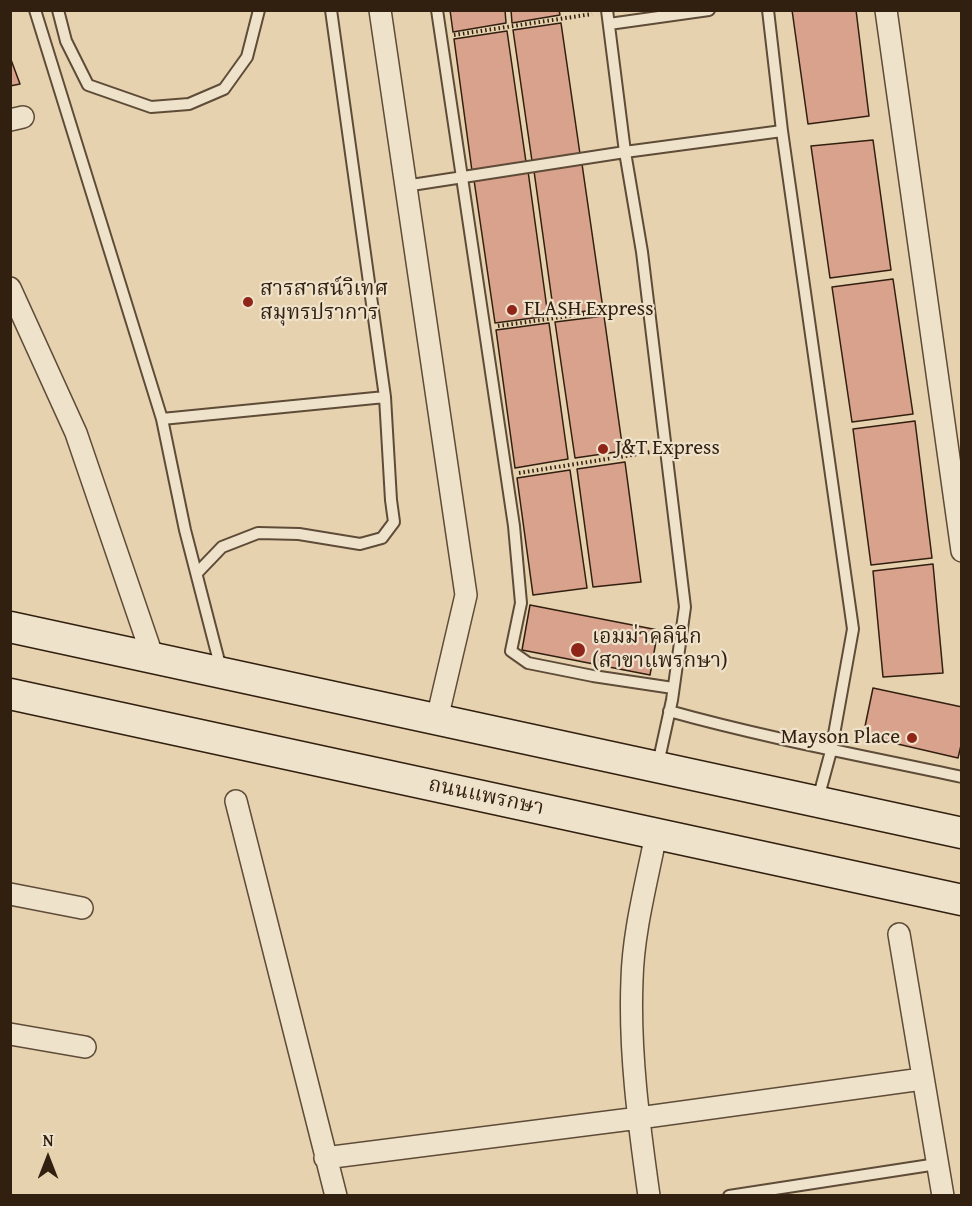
<!DOCTYPE html>
<meta charset="utf-8">
<style>
body{margin:0}
#map{position:relative;width:972px;height:1206px;overflow:hidden;background:#e7d2af;font-family:"Gentium Book Plus",serif}
canvas{display:block}
.frame{position:absolute;inset:0;border:12px solid #311f10;pointer-events:none}
.north{position:absolute;left:18px;top:1128px;width:60px;height:60px;-webkit-text-stroke:4px #efe2cb;paint-order:stroke;rotate:0deg;font-size:16px;font-weight:700;line-height:24px;text-align:center;color:#311f10}
.north::after{content:'';display:block;margin:auto;width:21px;height:27px;background:#311f10;clip-path:polygon(50% 0,100% 100%,50% 72%,0 100%)}
</style>
<div id="map">
<canvas width="972" height="1206"></canvas>
<div class="frame"></div>
<div class="north">N</div>
</div>
<script>
const ctx = document.querySelector('canvas').getContext('2d');
ctx.lineJoin = 'round';
function fillPath(path, color) { ctx.fillStyle = color; ctx.fill(path, 'evenodd'); }
function stroke(path, color, width, dash) { ctx.strokeStyle = color; ctx.lineWidth = width; ctx.lineCap = dash ? 'butt' : 'round'; ctx.setLineDash(dash || []); ctx.stroke(path); }
function write(font, color, halo, rows, align = 'center') {
  ctx.font = font + ' "Gentium Book Plus","Noto Serif Thai",serif'; ctx.lineWidth = 4.5; ctx.setLineDash([]); ctx.textBaseline = 'middle'; ctx.strokeStyle = halo; ctx.fillStyle = color; for (const [text, x, y, turn = 0] of rows) {
    ctx.save(); ctx.translate(x, y); ctx.rotate((+turn || 0) * Math.PI / 180); ctx.textAlign = isNaN(turn) ? turn : align; if (halo) ctx.strokeText(text, 0, 0); ctx.fillText(text, 0, 0); ctx.restore();
  }
}
const building = new Path2D(`
 M 450,10 L 505,10 L 506,23 L 453,32 Z
 M 511,10 L 559,10 L 560,15 L 512,23 Z
 M 792,10 L 856,10 L 869,116 L 808,124 Z
 M 561,23 L 580,154 L 532,161 L 513,30 Z
 M 507,31 L 526,162 L 472,171 L 454,39 Z
 M 10,57 L 20,84 L 10,86 Z
 M 873,140 L 891,270 L 830,278 L 811,146 Z
 M 582,164 L 603,309 L 554,315 L 534,171 Z
 M 528,171 L 548,316 L 495,323 L 474,180 Z
 M 893,279 L 913,414 L 852,422 L 832,287 Z
 M 604,316 L 623,451 L 575,458 L 555,322 Z
 M 549,323 L 568,459 L 515,468 L 496,330 Z
 M 915,421 L 932,558 L 871,565 L 853,429 Z
 M 625,462 L 641,582 L 593,587 L 577,469 Z
 M 570,470 L 587,588 L 533,595 L 517,478 Z
 M 933,564 L 943,673 L 883,677 L 873,571 Z
 M 530,605 L 658,630 L 650,675 L 522,650 Z
 M 873,688 L 962,707 L 962,741 L 958,758 L 863,736 Z`);
const path = new Path2D(`
 M 454,35 L 592,14
 M 498,326 L 633,307
 M 519,473 L 651,452`);
const lane = new Path2D(`
 M 35,10 L 162,419 L 185,530 L 221,669
 M 58,10 L 66,41 L 88,85 L 151,107 L 189,104 L 224,89 L 247,57 L 259,10
 M 437,10 L 514,526 L 521,603 L 511,651 L 528,663 L 593,676 L 673,688
 M 607,10 L 625,152 L 642,252 L 685,607 L 672,700 L 658,764
 M 768,10 L 782,131 L 853,629 L 831,751 L 818,799
 M 609,24 L 709,10
 M 405,186 L 625,152 L 782,131
 M 162,419 L 385,397 L 331,10
 M 198,572 L 222,547 L 258,533 L 299,534 L 360,544 L 382,538 L 394,522 L 391,500 L 385,397
 M 669,711 C 766,738 864,756 962,777
 M 729,1196 L 937,1164`);
const street = new Path2D(`
 M 380,10 L 466,595 L 437,719
 M 886,10 L 962,551
 M 10,120 L 23,117
 M 10,288 L 76,433 L 153,658
 M 236,801 L 336,1196
 M 10,894 L 82,908
 M 899,934 L 943,1196
 M 10,1034 L 85,1047
 M 325,1158 L 639,1118 L 922,1079
 M 649,1196 C 639,1125 629,1051 632,980 C 633,932 647,881 656,834`);
const secondary = new Path2D(`
 M 10,627 L 962,833
 M 10,694 L 962,900`);
const markers = [
 [248,302,6,"#8f2418"],
 [512,310,6,"#8f2418"],
 [603,449,6,"#8f2418"],
 [578,650,8,"#8f2418"],
 [912,738,6,"#8f2418"]
];
const poiNames = [
 ["สารสาสน์วิเทศ",260,290],
 ["สมุทรปราการ",260,314],
 ["FLASH Express",524,310],
 ["J&T Express",615,449],
 ["เอมม่าคลินิก",592,638],
 ["(สาขาแพรกษา)",592,662],
 ["Mayson Place",900,738,"right"]
];
const streetNames = [
 ["ถนนแพรกษา",486,797,12]
];
fillPath(building, '#d9a28d');
stroke(building, '#311f10', 1.5);
stroke(lane, '#5e4c38', 14);
stroke(street, '#5e4c38', 24);
stroke(secondary, '#311f10', 33);
stroke(path, '#311f10', 4, [1.5, 3]);
stroke(lane, '#efe2cb', 10);
stroke(street, '#efe2cb', 21);
stroke(secondary, '#efe2cb', 30);
for (const [x, y, r, color] of markers) { const dot = new Path2D(); dot.arc(x, y, r, 0, 2 * Math.PI); ctx.fillStyle = color; ctx.fill(dot); stroke(dot, '#efe2cb', 2); }
write('21px', '#311f10', '#efe2cb', poiNames, 'left');
write('21px', '#311f10', '#efe2cb', streetNames);
</script>
